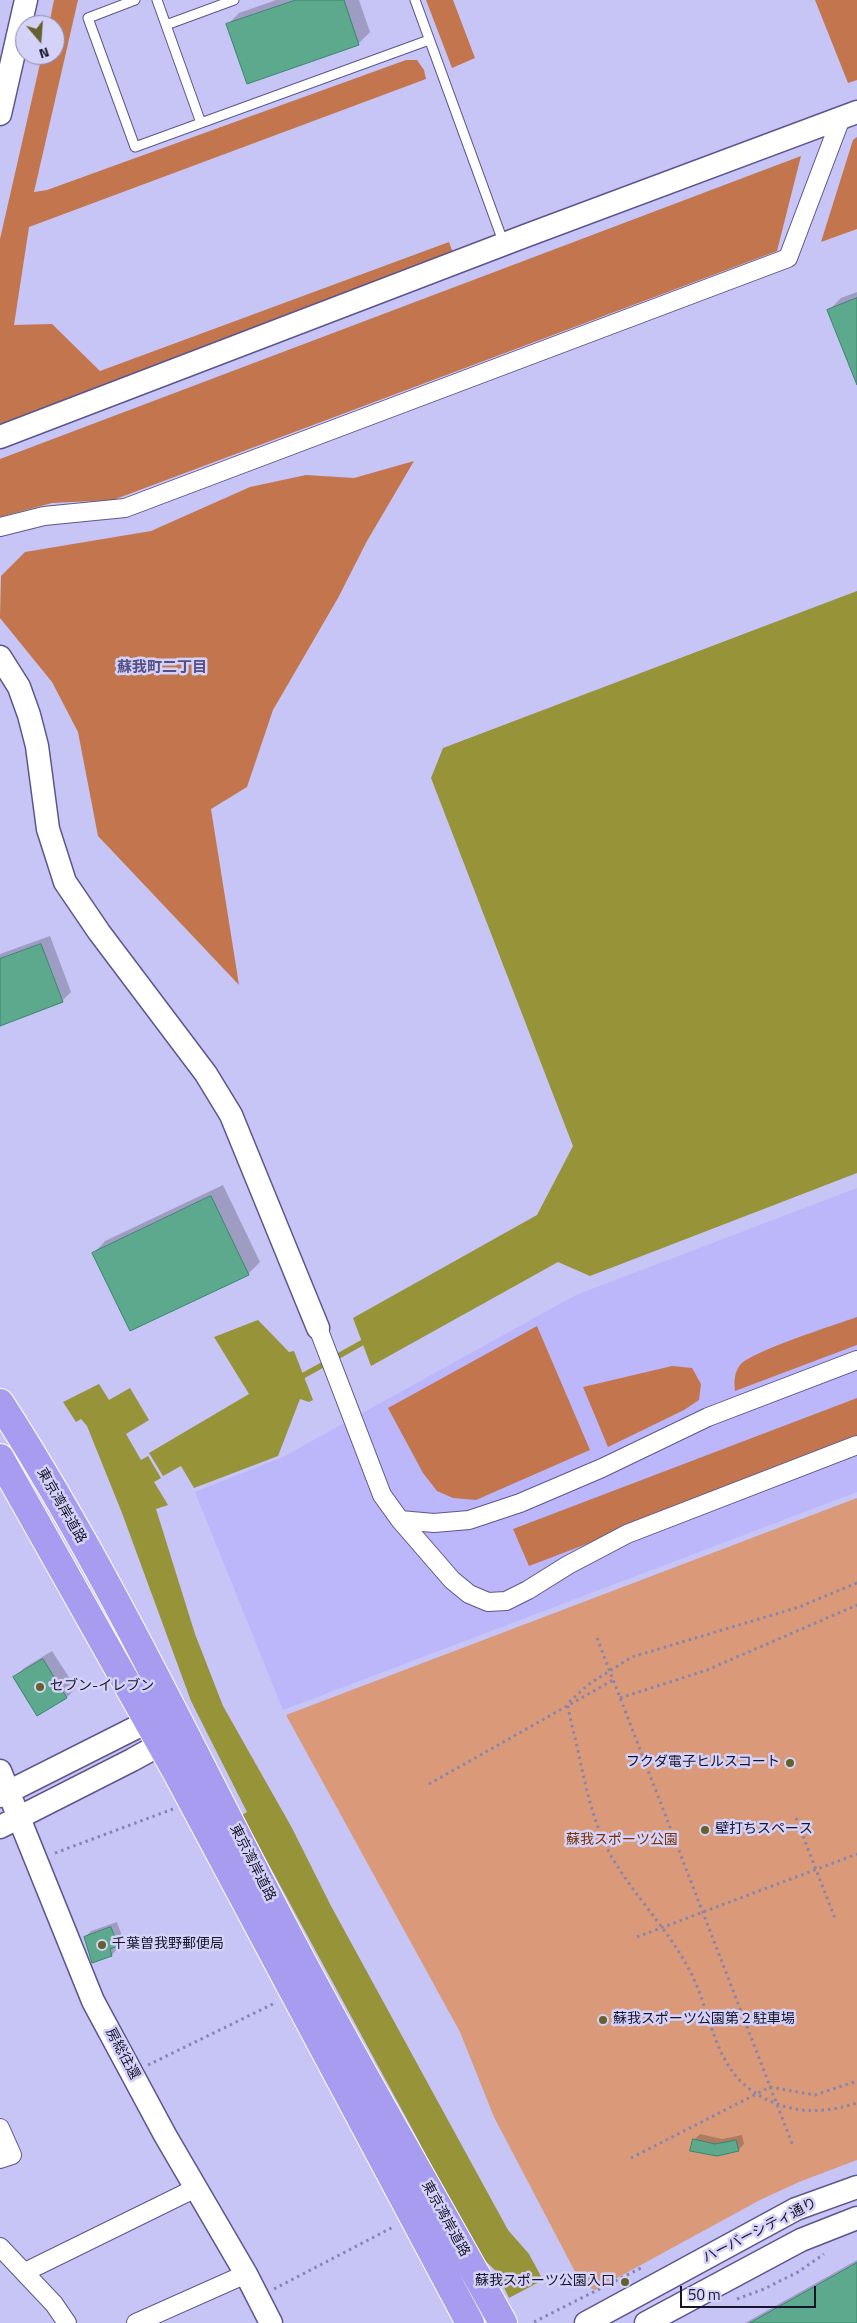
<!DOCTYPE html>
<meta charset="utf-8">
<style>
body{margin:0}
#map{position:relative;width:857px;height:2323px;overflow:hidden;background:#c7c4f6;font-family:"Titillium Web",sans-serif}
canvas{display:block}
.north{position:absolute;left:15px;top:15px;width:50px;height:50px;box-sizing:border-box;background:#d5d2f9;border:1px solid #8986a7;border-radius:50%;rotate:162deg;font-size:14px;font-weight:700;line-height:20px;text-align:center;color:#18152b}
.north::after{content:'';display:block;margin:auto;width:18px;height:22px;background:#63622f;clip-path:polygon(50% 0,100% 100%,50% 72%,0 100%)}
.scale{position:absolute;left:680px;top:2286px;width:136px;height:22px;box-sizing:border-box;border:2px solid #18152b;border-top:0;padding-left:6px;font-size:15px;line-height:18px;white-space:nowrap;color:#18152b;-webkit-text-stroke:4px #d5d2f9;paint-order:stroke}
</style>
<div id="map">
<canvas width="857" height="2323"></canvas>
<div class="north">N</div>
<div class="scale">50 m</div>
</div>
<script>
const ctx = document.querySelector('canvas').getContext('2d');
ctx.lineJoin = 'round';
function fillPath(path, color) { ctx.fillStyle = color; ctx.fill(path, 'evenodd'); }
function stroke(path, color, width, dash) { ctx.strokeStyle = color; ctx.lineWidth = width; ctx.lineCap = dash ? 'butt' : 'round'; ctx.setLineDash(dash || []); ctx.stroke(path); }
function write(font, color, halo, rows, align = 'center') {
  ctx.font = font + ' "Titillium Web","Noto Sans JP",sans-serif'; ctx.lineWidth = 5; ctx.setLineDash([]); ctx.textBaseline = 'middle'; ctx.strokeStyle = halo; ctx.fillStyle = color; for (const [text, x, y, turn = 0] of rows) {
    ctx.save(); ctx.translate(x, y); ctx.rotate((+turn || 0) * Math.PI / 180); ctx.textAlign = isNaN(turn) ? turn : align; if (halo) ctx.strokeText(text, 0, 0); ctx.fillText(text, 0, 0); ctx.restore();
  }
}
const built = new Path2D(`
 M 857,1188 L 857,1492 L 283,1710 L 195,1492 L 283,1457 L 576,1295 Z`);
const green = new Path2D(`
 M 857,1498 L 857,2160 L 799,2182 L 760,2200 L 595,2290 L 582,2285 L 494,2117 L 460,2032 L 286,1715 Z`);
const forest = new Path2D(`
 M 54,0 L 78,0 L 34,192 L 47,190 L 406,60 L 417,60 L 424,70 L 426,79 L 29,227 L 14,325 L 52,324 L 100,371 L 449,242 L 454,256 L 0,428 L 0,239 L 42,55 L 55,55 L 55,25 L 49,25 Z
 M 426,0 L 453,0 L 475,58 L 452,68 Z
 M 815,0 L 857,0 L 857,80 L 848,83 Z
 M 857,137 L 857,229 L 821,242 L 853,140 Z
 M 801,156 L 777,251 L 113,500 L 52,503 L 0,517 L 0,459 Z
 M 414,461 L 367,541 L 338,598 L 273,710 L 247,787 L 211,809 L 239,985 L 98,836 L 78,732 L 52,682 L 0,618 L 1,576 L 25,552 L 151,531 L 250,487 L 306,475 L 354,478 Z
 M 857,1317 L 857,1345 L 735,1391 C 734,1382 734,1373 740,1365 C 752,1351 835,1325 857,1317 Z
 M 537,1326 L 590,1450 L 476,1500 L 453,1498 L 437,1491 L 423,1473 L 388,1408 Z
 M 672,1366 L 692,1368 L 701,1384 L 699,1400 L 684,1410 L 608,1447 L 583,1387 Z
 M 857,1398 L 857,1441 L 529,1566 L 513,1529 Z`);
const water = new Path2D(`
 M 857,591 L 857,1173 L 590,1276 L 558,1262 L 371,1366 L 353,1318 L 537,1215 L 573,1146 L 431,778 L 443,748 Z
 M 258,1320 L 289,1352 L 294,1351 L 313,1400 L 309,1402 L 300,1399 L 278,1456 L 194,1488 L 181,1466 L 163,1476 L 149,1453 L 249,1394 L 214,1337 Z
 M 99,1384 L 109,1400 L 130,1388 L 149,1420 L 126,1434 L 141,1460 L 148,1456 L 161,1478 L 154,1482 L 168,1505 L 156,1509 L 195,1634 L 223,1706 L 292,1828 L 331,1906 L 508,2230 L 529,2254 L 543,2280 L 509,2298 L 497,2272 L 477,2253 L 415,2134 L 242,1815 L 247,1812 L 191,1701 L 122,1513 L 87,1426 L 81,1419 L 76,1422 L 63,1402 Z`);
const shadow = new Path2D(`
 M 276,0 L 359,0 L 370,32 L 358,44 L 227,25 L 239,13 Z
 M 857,292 L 857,381 L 829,310 L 841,298 Z
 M 50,936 L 71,992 L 62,1001 L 0,1024 L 0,954 Z
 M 223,1185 L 260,1262 L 248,1274 L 94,1253 L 105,1241 Z
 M 52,1651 L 76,1688 L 67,1697 L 38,1715 L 15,1677 L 24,1668 Z
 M 117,1922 L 123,1939 L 116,1945 L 117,1949 L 112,1955 L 85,1937 L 91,1931 Z
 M 700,2134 L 722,2139 L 742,2135 L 744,2144 L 738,2150 L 694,2140 Z
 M 857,2260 L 857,2323 L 745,2323 Z`);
const stream = new Path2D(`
 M 299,1378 L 367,1340`);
const building = new Path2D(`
 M 296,0 L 344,0 L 359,45 L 247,84 L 226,24 Z
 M 857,298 L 857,385 L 827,310 Z
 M 41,944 L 63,1002 L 0,1026 L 0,959 Z
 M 211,1196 L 249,1275 L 130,1331 L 92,1253 Z
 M 43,1659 L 67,1698 L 37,1716 L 13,1677 Z
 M 111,1927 L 118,1946 L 110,1949 L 112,1956 L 92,1963 L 84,1937 Z
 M 693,2139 L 715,2144 L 736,2140 L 739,2151 L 717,2156 L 690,2151 Z
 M 857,2263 L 857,2323 L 750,2323 Z`);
const path = new Path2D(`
 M 857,1583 L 799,1607 L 632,1657 L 589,1684 L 570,1701 L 568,1706 C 570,1719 574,1733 577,1746 C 585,1784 592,1820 610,1854 C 634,1896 669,1930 691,1973 C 710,2010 713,2059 747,2087 C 781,2113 817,2116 857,2103
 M 597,1638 L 793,2146
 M 620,1698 L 707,1670 L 857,1605
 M 429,1784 L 613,1680
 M 796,1818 L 836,1921
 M 55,1853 L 173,1809
 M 637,1937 L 857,1854
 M 148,2065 L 275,2003
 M 631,2158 L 770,2087 L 815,2095 L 857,2081
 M 274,2289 L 395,2226
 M 737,2299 L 764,2289 L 798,2272 L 824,2254
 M 534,2322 L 641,2268`);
const service = new Path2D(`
 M 135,0 L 88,18 L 135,147 L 429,40
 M 157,0 L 201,123
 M 415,0 L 504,244
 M 166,25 L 234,0`);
const minor = new Path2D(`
 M 0,527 L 44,516 L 125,508 L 788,258 L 841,118
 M 318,1328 L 382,1495 L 400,1520 L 452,1580 L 469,1594 L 488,1602 L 506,1601 L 528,1590 L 568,1565 L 627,1534 L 857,1445
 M 400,1520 L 434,1523 L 469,1520 L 520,1503 L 602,1468 L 708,1417 L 857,1360
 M 0,2128 L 12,2155 L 0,2159
 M 0,2247 L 54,2304 L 67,2323
 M 25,2272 L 196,2188
 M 136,2323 L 246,2274`);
const tertiary = new Path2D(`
 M 0,114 L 26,0
 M 0,437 L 525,236 L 857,112
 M 0,657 L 19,687 L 29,715 L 37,746 L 48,829 L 65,882 L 99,932 L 206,1074 L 231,1115 L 318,1328
 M 0,1771 L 93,2001 L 165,2135 L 246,2274 L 271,2323
 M 0,1796 L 149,1721 L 164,1721
 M 0,1827 L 132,1760 L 161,1744 L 172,1730
 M 586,2323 L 796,2209 L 857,2187
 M 646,2323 L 801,2240 L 857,2218`);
const trunk = new Path2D(`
 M 0,1403 C 109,1572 193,1754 286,1931 C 355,2064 431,2192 503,2323
 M 0,1458 L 176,1771 L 470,2323`);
const markers = [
 [40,1687,5,"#63622f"],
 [790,1763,5,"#63622f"],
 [705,1830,5,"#63622f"],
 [102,1945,5,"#63622f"],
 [603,2020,5,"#63622f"],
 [625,2282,5,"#63622f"]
];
const streetNames = [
 ["東京湾岸道路",61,1506,60],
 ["東京湾岸道路",252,1863,63],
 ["房総往還",122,2054,62],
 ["東京湾岸道路",445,2219,61],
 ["ハーバーシティ通り",760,2231,-27]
];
const poiNames = [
 ["セブン-イレブン",50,1687],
 ["フクダ電子ヒルスコート",780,1763,"right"],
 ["壁打ちスペース",715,1830],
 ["千葉曽我野郵便局",112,1945],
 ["蘇我スポーツ公園第２駐車場",613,2020],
 ["蘇我スポーツ公園入口",615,2282,"right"]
];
const parkNames = [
 ["蘇我スポーツ公園",622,1841]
];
const neighbourhoodNames = [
 ["蘇我町二丁目",162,668]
];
fillPath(built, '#bcb6fb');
fillPath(green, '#da9a7a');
fillPath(forest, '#c3764d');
fillPath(water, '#969339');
fillPath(shadow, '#0003');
stroke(stream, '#969339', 5.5);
fillPath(building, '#5da98d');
stroke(building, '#39866b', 1);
stroke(service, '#5d568e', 11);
stroke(minor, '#5d568e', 20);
stroke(tertiary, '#5d568e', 25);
stroke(trunk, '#fff', 30);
stroke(path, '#8885ad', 3, [2.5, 4]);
stroke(service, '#fff', 9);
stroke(minor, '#fff', 18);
stroke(tertiary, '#fff', 22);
stroke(trunk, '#a79cf0', 28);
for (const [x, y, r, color] of markers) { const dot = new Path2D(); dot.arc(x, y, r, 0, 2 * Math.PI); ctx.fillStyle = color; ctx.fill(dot); stroke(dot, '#d5d2f9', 2); }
write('14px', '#18152b', '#d5d2f9', streetNames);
write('14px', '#18152b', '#d5d2f9', poiNames, 'left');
write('14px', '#7a3200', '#d5d2f9', parkNames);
write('bold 15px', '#554f85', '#d5d2f9', neighbourhoodNames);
</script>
